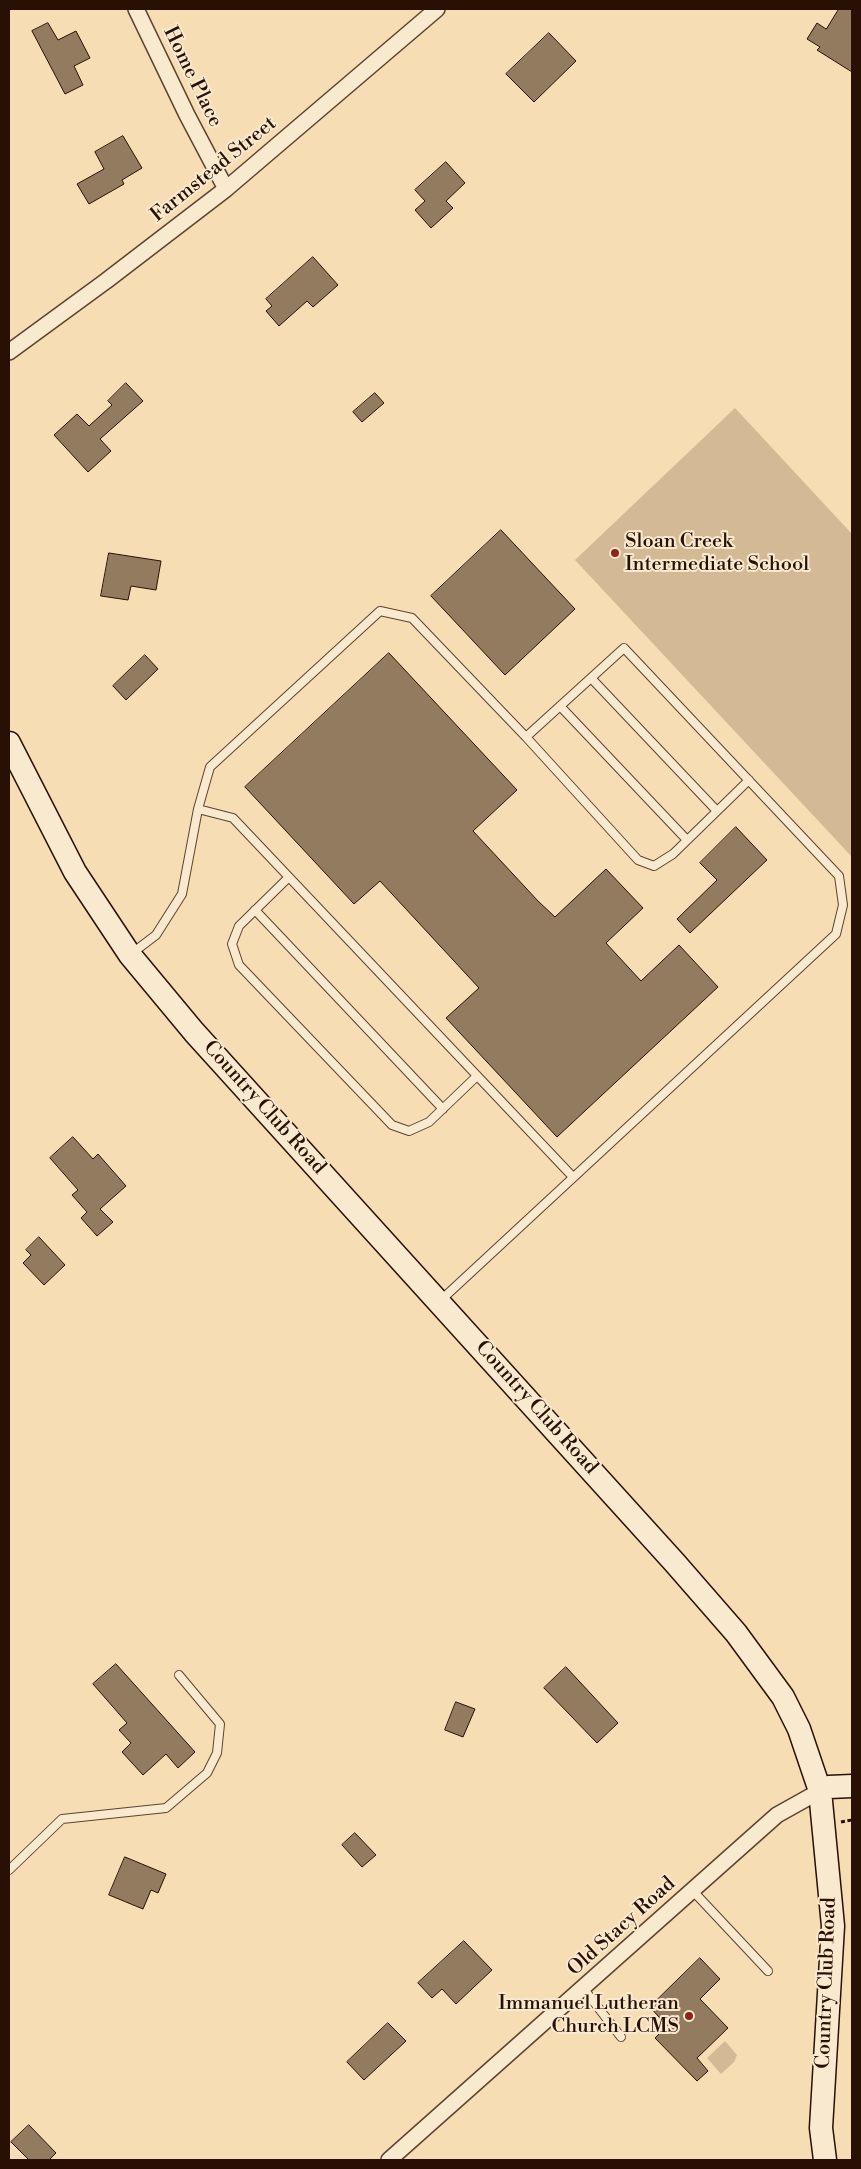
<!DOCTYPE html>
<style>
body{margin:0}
#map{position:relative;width:861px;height:2169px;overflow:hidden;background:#f6ddb3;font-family:"Libre Bodoni",serif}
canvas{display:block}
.frame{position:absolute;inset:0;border:10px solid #281005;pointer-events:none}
</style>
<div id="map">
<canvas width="861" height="2169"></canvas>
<div class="frame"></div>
</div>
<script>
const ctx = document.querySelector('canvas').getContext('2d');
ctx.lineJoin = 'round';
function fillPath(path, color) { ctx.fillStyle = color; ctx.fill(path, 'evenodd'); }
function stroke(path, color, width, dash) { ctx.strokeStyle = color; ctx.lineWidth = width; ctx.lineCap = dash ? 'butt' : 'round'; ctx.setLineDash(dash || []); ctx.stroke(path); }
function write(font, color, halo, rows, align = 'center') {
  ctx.font = font + ' "Libre Bodoni",serif'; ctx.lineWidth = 4; ctx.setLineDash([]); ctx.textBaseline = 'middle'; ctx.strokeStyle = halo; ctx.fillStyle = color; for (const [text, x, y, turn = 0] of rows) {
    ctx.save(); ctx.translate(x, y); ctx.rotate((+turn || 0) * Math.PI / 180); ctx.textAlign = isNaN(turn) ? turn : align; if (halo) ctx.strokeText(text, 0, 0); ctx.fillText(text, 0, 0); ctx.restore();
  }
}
const green = new Path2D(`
 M 735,408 L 852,534 L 852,857 L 575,560 Z
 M 725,2041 L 737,2055 L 734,2062 L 721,2074 L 707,2058 Z`);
const building = new Path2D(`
 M 839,9 L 852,9 L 852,72 L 817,50 L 820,47 L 807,39 L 817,23 L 826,29 Z
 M 48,23 L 58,40 L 76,31 L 90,58 L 74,66 L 83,85 L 65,94 L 32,31 Z
 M 549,33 L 576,61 L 534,102 L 506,74 Z
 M 123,136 L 142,168 L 122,180 L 124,184 L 89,204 L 77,184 L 104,169 L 95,152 Z
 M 446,162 L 465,183 L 446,201 L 453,208 L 431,228 L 415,210 L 425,201 L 415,190 Z
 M 313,257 L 338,285 L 313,307 L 307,301 L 279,326 L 266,311 L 272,306 L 266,299 Z
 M 126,383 L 143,401 L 100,439 L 111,451 L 88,472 L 54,435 L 77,414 L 89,426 L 112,405 L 108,401 Z
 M 375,393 L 384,403 L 362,422 L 353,412 Z
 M 501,530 L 575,609 L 505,675 L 431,596 Z
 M 109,553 L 161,561 L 156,590 L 131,586 L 128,600 L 101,596 Z
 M 389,653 L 517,790 L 473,831 L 538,901 L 555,917 L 606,869 L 643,908 L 606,943 L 641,981 L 679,945 L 718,987 L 557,1137 L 446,1018 L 479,988 L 380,881 L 354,904 L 245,787 Z
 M 145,655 L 158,669 L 126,700 L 113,686 Z
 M 736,827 L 767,860 L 690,933 L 677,919 L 717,880 L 700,863 Z
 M 73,1137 L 93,1159 L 98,1154 L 126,1186 L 100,1209 L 113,1222 L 97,1236 L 81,1218 L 87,1212 L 72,1195 L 78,1190 L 50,1158 Z
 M 39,1237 L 65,1265 L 44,1285 L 23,1263 L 31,1255 L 26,1250 Z
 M 116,1664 L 195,1752 L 178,1768 L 166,1754 L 143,1775 L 122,1752 L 131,1743 L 119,1730 L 127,1723 L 93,1684 Z
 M 566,1667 L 618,1723 L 597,1743 L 544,1688 Z
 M 456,1702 L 475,1709 L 463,1737 L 445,1730 Z
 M 355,1833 L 376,1855 L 362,1867 L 342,1845 Z
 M 125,1857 L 166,1874 L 158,1893 L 151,1890 L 143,1909 L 109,1895 Z
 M 464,1941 L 492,1970 L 456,2004 L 442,1989 L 432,1998 L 418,1983 Z
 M 700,1958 L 720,1979 L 700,1999 L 728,2028 L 697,2058 L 708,2071 L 697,2081 L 655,2038 L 667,2026 L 650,2007 Z
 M 388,2023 L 406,2041 L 364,2080 L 347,2062 Z
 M 29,2125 L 56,2153 L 49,2160 L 29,2160 L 11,2142 Z`);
const path = new Path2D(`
 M 841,1822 L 852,1820`);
const lane = new Path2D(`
 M 591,678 L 717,811
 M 560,706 L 687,840
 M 526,737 L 638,860 L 654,866 L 673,854 L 749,780
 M 198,809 L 233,818 L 573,1177
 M 289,877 L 239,926 L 232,944 L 239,965 L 392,1125 L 409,1131 L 429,1122 L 477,1076
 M 255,910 L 443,1109
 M 131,954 L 156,935 L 182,894 L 198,809 L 210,767 L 380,611 L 412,618 L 526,737 L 624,648 L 839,876 L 843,905 L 836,934 L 440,1301
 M 9,1870 L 62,1819 L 166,1808 L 207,1773 L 217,1753 L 220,1724 L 179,1675
 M 692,1890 L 768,1971
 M 583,1988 L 621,2037`);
const street = new Path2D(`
 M 136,9 L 187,115 L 226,189
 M 9,352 L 106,281 L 226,189 L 437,9
 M 389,2160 L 777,1815 L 820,1791`);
const secondary = new Path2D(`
 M 9,743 L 75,872 L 130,955 L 194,1032 L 675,1563 L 736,1633 L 783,1697 L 799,1729 L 820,1791 L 833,1926 L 821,2128 L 825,2160
 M 820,1791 L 829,1787 L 852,1786`);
const markers = [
 [615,553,5,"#8f2418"],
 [689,2016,5,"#8f2418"]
];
const streetNames = [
 ["Home Place",192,77,64],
 ["Farmstead Street",214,170,-39],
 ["Country Club Road",264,1108,48],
 ["Country Club Road",536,1408,48],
 ["Old Stacy Road",622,1927,-42],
 ["Country Club Road",827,1983,-88]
];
const poiNames = [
 ["Sloan Creek",625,542],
 ["Intermediate School",625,565],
 ["Immanuel Lutheran",679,2004,"right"],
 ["Church LCMS",679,2027,"right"]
];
fillPath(green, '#d3ba95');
fillPath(building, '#937b5f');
stroke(building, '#281005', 1);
stroke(lane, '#5c4330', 10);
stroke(street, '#5c4330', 18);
stroke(secondary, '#281005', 25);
stroke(path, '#281005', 3, [4, 2.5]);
stroke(lane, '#f9e9ce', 8);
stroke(street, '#f9e9ce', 15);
stroke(secondary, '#f9e9ce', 22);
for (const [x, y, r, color] of markers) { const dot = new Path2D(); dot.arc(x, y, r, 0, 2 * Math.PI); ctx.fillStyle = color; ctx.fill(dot); stroke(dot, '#f9e9ce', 2); }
write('20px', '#281005', '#f9e9ce', streetNames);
write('20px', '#281005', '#f9e9ce', poiNames, 'left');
</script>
